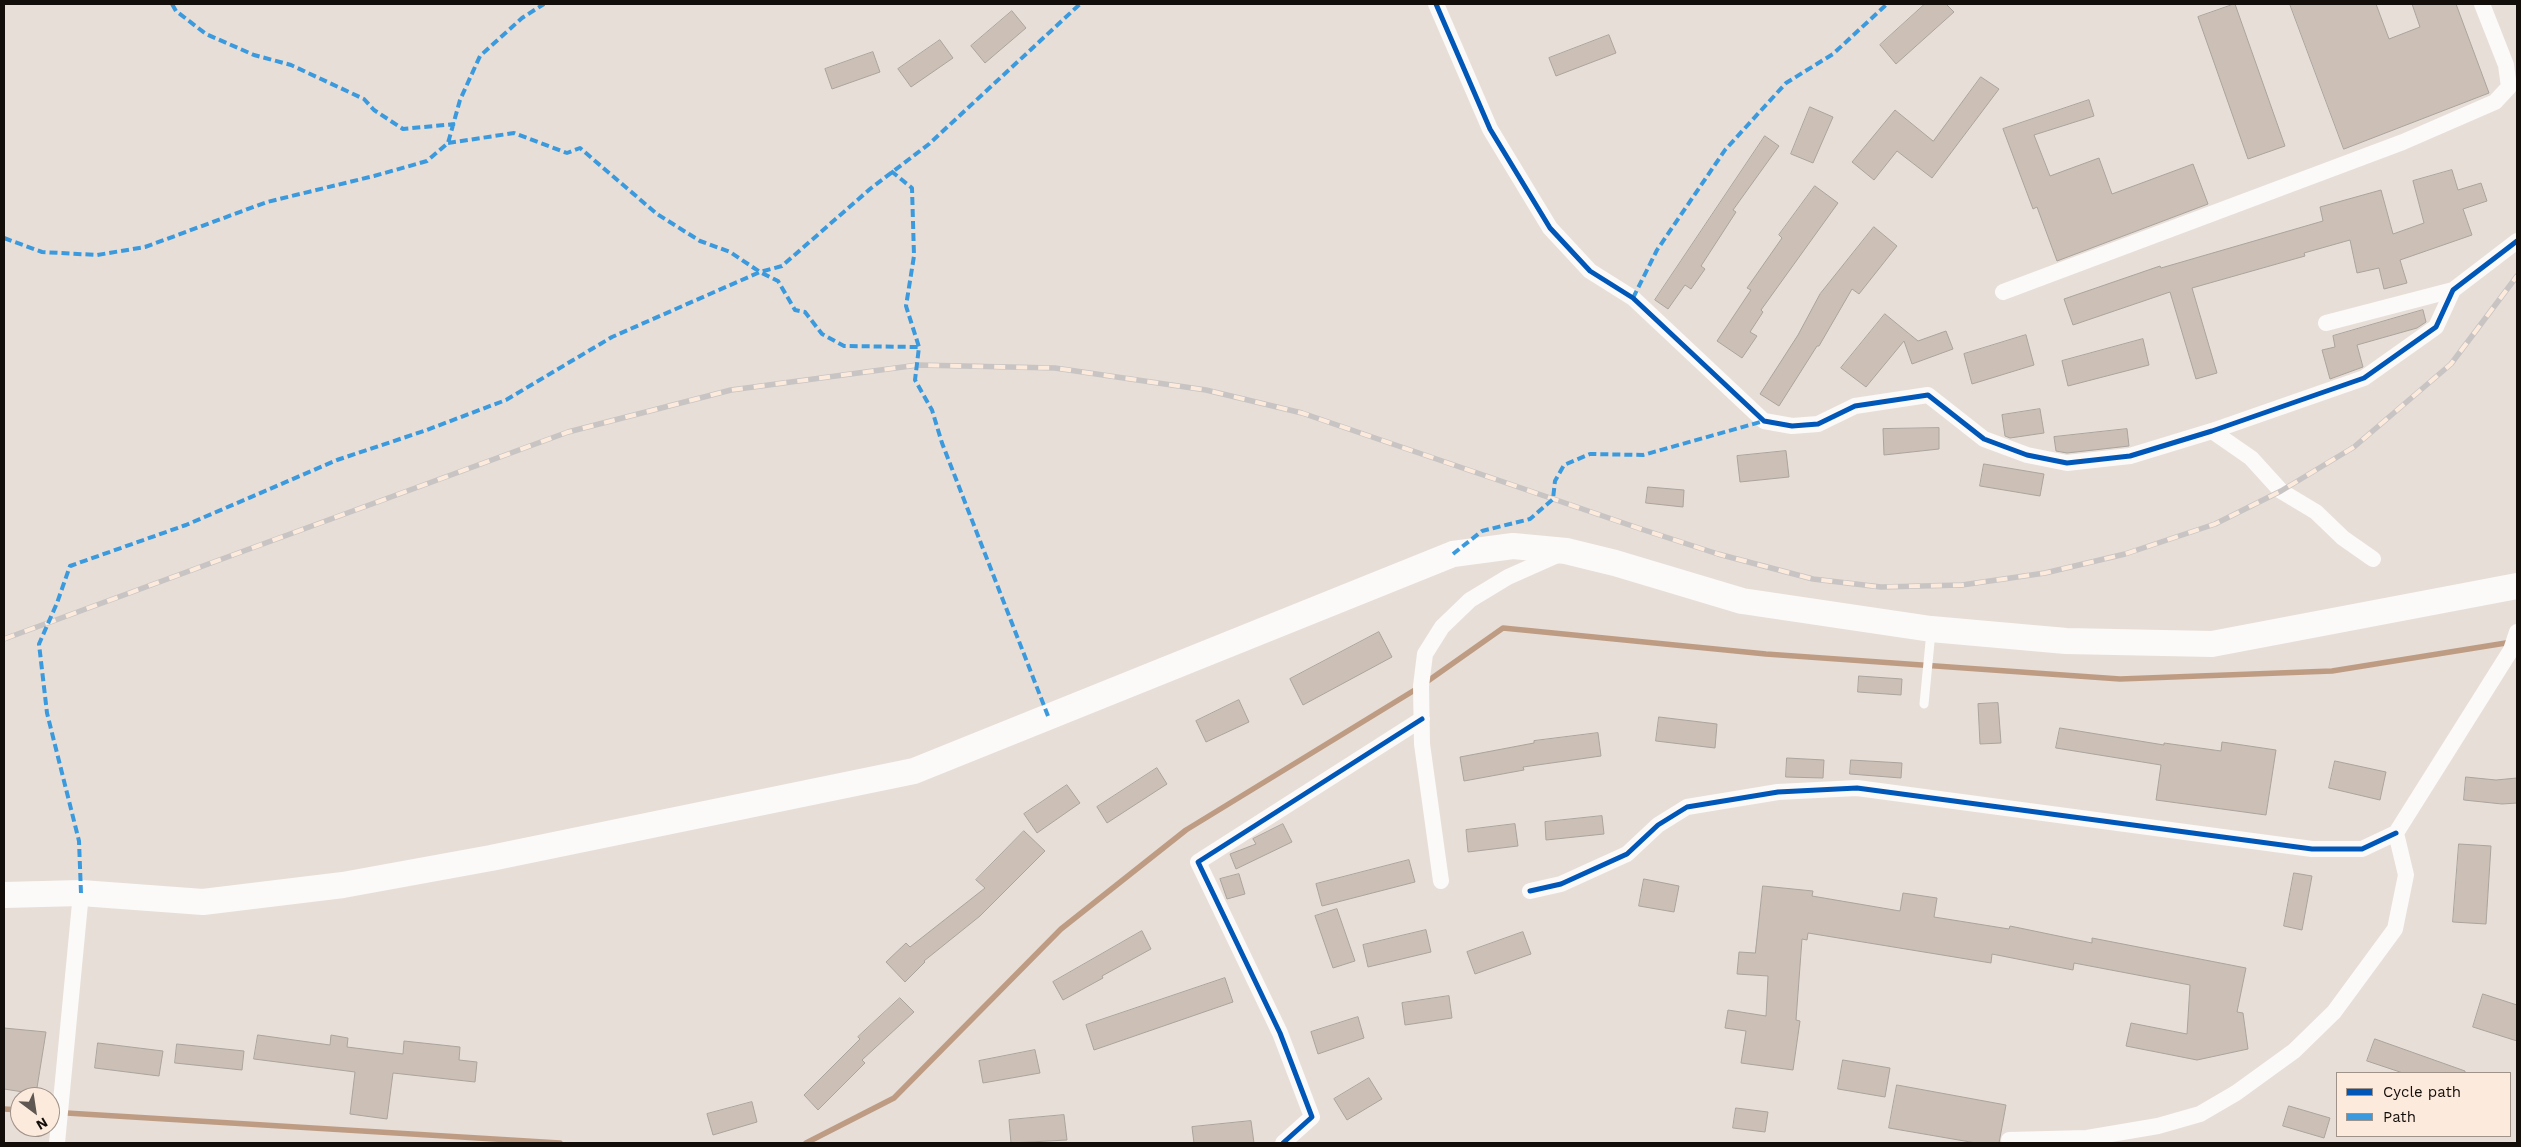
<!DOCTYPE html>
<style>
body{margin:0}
#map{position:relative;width:2521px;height:1147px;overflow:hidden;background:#e7ded7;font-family:"Work Sans",sans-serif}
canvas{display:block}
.frame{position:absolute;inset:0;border:5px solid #140e0a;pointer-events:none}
.legend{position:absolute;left:2336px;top:1072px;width:175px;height:65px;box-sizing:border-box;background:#fceadd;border:1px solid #9f9289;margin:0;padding:6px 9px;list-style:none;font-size:15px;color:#140e0a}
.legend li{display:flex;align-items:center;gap:10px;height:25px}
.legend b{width:25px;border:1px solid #9f9289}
.north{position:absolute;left:10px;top:1087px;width:50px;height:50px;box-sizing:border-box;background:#fceadd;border:1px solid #9f9289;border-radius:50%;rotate:149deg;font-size:14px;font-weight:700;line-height:20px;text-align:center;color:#140e0a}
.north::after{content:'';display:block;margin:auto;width:18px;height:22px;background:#5e5752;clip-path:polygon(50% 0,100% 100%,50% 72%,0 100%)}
</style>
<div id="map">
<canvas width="2521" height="1147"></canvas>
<div class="frame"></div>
<ul class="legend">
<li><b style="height:6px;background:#0057b8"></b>Cycle path</li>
<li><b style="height:6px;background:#3b9ade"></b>Path</li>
</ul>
<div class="north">N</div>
</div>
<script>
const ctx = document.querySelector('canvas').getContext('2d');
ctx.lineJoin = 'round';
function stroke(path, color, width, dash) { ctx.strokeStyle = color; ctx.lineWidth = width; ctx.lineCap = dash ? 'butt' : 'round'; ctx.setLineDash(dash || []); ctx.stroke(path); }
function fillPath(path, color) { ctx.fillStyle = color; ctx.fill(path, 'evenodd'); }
const stream = new Path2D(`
 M 1425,683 L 1503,628 L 1766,654 L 2120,679 L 2332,671 L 2512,642
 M 4,1109 L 20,1110
 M 50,1112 L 560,1143
 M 806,1143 L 894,1098 L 1061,929 L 1186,830 L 1418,688`);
const building = new Path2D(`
 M 1925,4 L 1946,4 L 1954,12 L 1896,64 L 1880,45 Z
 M 2235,4 L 2285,146 L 2248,159 L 2198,17 Z
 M 2290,4 L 2376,4 L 2389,39 L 2420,27 L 2412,4 L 2456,4 L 2489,93 L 2344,149 Z
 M 1012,11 L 1026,28 L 985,63 L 971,46 Z
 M 1609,35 L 1616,53 L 1556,76 L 1549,58 Z
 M 940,40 L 953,58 L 911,87 L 898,69 Z
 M 873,52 L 880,72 L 832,89 L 825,69 Z
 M 1981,77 L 1999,89 L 1932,178 L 1897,151 L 1874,180 L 1852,162 L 1895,110 L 1933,141 Z
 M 2089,100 L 2094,116 L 2034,135 L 2050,176 L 2099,158 L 2112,194 L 2193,164 L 2208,204 L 2057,261 L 2037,207 L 2033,209 L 2003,129 Z
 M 1810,107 L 1833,117 L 1813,163 L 1791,154 Z
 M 1765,136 L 1779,146 L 1733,210 L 1736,212 L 1701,266 L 1705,269 L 1691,289 L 1685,285 L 1668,309 L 1655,300 Z
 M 2452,170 L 2458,190 L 2481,183 L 2487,201 L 2463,209 L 2472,235 L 2400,260 L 2407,283 L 2384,289 L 2379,268 L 2357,273 L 2350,240 L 2304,253 L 2305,256 L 2192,288 L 2217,373 L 2196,379 L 2170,292 L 2073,325 L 2064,299 L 2160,266 L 2161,268 L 2323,221 L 2320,207 L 2381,190 L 2393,234 L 2424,223 L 2413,181 Z
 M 1815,186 L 1838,203 L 1761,310 L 1763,312 L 1750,332 L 1757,336 L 1742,358 L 1717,341 L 1751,290 L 1747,288 L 1782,238 L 1779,235 Z
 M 1874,227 L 1897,246 L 1859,294 L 1852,289 L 1819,346 L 1817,346 L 1779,406 L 1760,394 L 1798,335 L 1820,294 Z
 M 2423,310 L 2426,322 L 2417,328 L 2357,345 L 2363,367 L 2330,379 L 2322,350 L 2335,347 L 2333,336 Z
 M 1885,314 L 1918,341 L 1946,331 L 1953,349 L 1912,364 L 1904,341 L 1866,387 L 1841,368 Z
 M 2026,335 L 2034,365 L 1972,384 L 1964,354 Z
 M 2143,339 L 2149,365 L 2068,386 L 2062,361 Z
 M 2040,409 L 2044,433 L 2010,438 L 2005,436 L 2002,415 Z
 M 1939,428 L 1939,449 L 1884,455 L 1883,429 Z
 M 2127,429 L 2129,446 L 2067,453 L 2056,451 L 2054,437 Z
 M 1786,451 L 1789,477 L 1740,482 L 1737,456 Z
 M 1984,464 L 2044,474 L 2040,496 L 1980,486 Z
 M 1648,487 L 1684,490 L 1683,507 L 1646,503 Z
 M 1379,632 L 1392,657 L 1303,705 L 1290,679 Z
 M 1859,676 L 1902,679 L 1901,695 L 1858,692 Z
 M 1239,700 L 1249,722 L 1206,742 L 1196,721 Z
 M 1998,703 L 2001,743 L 1980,744 L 1978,704 Z
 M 1659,717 L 1717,724 L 1715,748 L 1656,741 Z
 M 2060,728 L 2164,745 L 2164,743 L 2221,751 L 2222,742 L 2276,750 L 2266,815 L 2156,800 L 2161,765 L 2056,748 Z
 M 1598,733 L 1601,756 L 1523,767 L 1524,770 L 1464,781 L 1460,757 L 1534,743 L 1534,741 Z
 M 1787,758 L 1824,760 L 1823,778 L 1786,777 Z
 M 1851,760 L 1902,763 L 1901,778 L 1850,774 Z
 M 2335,761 L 2386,772 L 2380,800 L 2329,788 Z
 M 1157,768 L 1167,784 L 1107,823 L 1097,807 Z
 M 2466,777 L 2496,780 L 2517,778 L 2517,803 L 2502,804 L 2464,800 Z
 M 1067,785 L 1080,803 L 1037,833 L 1024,814 Z
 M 1602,816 L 1604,834 L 1546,840 L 1545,822 Z
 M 1283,824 L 1292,842 L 1236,869 L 1230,854 L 1256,844 L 1253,839 Z
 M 1515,824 L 1518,846 L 1468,852 L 1466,830 Z
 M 1024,831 L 1045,851 L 980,916 L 924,961 L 925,962 L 905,982 L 886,962 L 906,943 L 910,947 L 985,888 L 976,880 Z
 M 2459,844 L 2491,846 L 2486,924 L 2453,922 Z
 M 1409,860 L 1415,882 L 1322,906 L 1316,884 Z
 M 2294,873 L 2312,876 L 2302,930 L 2284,926 Z
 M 1239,874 L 1245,894 L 1227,899 L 1220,879 Z
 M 1644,879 L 1679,886 L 1674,912 L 1639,906 Z
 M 1763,886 L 1813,891 L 1812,896 L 1900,911 L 1903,893 L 1937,898 L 1934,917 L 2009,929 L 2010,926 L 2092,943 L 2092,938 L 2246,968 L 2237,1012 L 2243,1013 L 2248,1049 L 2197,1060 L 2126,1046 L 2131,1023 L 2187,1034 L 2190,985 L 2074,963 L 2073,970 L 1992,954 L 1991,963 L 1808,933 L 1807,940 L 1802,939 L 1796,1020 L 1800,1021 L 1793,1070 L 1741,1063 L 1746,1031 L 1725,1028 L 1728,1010 L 1766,1016 L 1768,976 L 1737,974 L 1739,952 L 1755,953 Z
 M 1337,909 L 1355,961 L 1333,968 L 1315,916 Z
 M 1426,930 L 1431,952 L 1368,967 L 1363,945 Z
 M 1142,931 L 1151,949 L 1102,976 L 1103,978 L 1063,1000 L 1053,982 Z
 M 1523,932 L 1531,954 L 1475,974 L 1467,952 Z
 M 1225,978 L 1233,1002 L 1094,1050 L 1086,1025 Z
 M 2483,994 L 2517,1005 L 2517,1041 L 2473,1027 Z
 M 1449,996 L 1452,1018 L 1405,1025 L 1402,1003 Z
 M 900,998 L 914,1012 L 862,1060 L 865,1063 L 818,1110 L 804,1095 L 860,1039 L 858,1037 Z
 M 1358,1017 L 1364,1038 L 1318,1054 L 1311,1032 Z
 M 4,1028 L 46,1032 L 36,1094 L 4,1089 Z
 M 258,1035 L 330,1045 L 331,1035 L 348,1038 L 347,1047 L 403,1054 L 404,1041 L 460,1047 L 459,1060 L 477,1062 L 475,1082 L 393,1073 L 387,1119 L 350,1114 L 355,1072 L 254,1059 Z
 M 2375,1039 L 2465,1071 L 2465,1073 L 2403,1073 L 2367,1061 Z
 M 98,1043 L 163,1051 L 159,1076 L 95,1068 Z
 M 177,1044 L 244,1051 L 242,1070 L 175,1063 Z
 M 1035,1050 L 1040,1073 L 983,1083 L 979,1061 Z
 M 1843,1060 L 1890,1068 L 1885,1097 L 1838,1089 Z
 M 1369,1078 L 1382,1099 L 1347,1120 L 1334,1099 Z
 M 1897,1085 L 2006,1105 L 1999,1143 L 1976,1143 L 1889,1128 Z
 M 752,1102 L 757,1122 L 713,1135 L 707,1114 Z
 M 2289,1106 L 2330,1118 L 2324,1138 L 2283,1126 Z
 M 1736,1108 L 1768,1112 L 1765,1132 L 1733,1128 Z
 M 1064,1115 L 1067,1140 L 1011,1143 L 1009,1120 Z
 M 1251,1121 L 1254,1143 L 1194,1143 L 1192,1127 Z`);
const service = new Path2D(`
 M 1924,704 L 1931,632`);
const minor = new Path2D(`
 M 1436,4 L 1490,129 L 1550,228 L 1590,271 L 1633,298 L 1764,421 L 1792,426 L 1818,424 L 1855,406 L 1928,395 L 1984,439 L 2027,455 L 2067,463 L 2130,456 L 2212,431 L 2364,378 L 2436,327 L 2453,290 L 2517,241
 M 2003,292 L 2403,142 L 2495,102 L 2509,87 L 2506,65 L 2482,4
 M 2326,323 L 2453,290
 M 2212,431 L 2251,458 L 2281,491 L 2316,512 L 2343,538 L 2373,559
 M 1441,881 L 1422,744 L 1421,686 L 1425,654 L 1442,627 L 1470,600 L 1508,577 L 1562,553
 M 1530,891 L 1561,884 L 1627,854 L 1658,825 L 1687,807 L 1778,792 L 1857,788 L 2312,849 L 2362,849 L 2396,833
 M 2009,1140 L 2087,1138 L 2158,1126 L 2200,1114 L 2236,1093 L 2294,1051 L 2334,1012 L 2395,929 L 2406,875 L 2396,833 L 2511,650 L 2517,632
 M 57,1143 L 81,893
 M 1283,1143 L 1312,1117 L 1280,1033 L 1198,862 L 1422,719`);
const primary = new Path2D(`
 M 4,895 L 81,893 L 203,902 L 343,885 L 491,858 L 914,771 L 1453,554 L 1513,546 L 1566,551 L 1615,563 L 1742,601 L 1931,629 L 2066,641 L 2212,644 L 2517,586`);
const rail = new Path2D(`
 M 4,639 L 568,432 L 731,390 L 918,365 L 1055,368 L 1206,390 L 1302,413 L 1641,529 L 1718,554 L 1813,579 L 1881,587 L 1962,585 L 2045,573 L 2125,554 L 2215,524 L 2281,491 L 2354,447 L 2451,364 L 2517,276`);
const quiet = new Path2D(`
 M 172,4 L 176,11 L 206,34 L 254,55 L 291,65 L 364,99 L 374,110 L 403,129 L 455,124
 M 448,143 L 514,133 L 567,153 L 580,148 L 657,214 L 700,241 L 730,252 L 760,272 L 778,281 L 795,310 L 805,312 L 822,334 L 844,346 L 919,347
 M 891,171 L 912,188 L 914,256 L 906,306 L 919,347 L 915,380 L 932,410 L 942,443 L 1048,716
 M 4,238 L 42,252 L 97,255 L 145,247 L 267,202 L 374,176 L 427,161 L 448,143 L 460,100 L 480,56 L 522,18 L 544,4
 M 1633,298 L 1657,250 L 1725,150 L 1786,83 L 1833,54 L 1887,4
 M 1453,554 L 1482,531 L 1530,519 L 1553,499 L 1555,481 L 1564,465 L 1590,454 L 1643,455 L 1764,421
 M 81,893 L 79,841 L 47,713 L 39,644 L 57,603 L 70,566 L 186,525 L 337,460 L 424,431 L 506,400 L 612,337 L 760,272 L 782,266 L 870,189 L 929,144 L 1080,4`);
const cycleway = new Path2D(`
 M 1436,4 L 1490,129 L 1550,228 L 1590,271 L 1633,298 L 1764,421 L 1792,426 L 1818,424 L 1855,406 L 1928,395 L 1984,439 L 2027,455 L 2067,463 L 2130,456 L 2212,431 L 2364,378 L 2436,327 L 2453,290 L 2517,241
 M 1530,891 L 1561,884 L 1627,854 L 1658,825 L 1687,807 L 1778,792 L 1857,788 L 2312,849 L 2362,849 L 2396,833
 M 1283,1143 L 1312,1117 L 1280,1033 L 1198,862 L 1422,719`);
stroke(stream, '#be9c83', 5.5);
fillPath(building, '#ccbfb5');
stroke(building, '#aaa49e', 1);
stroke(service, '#fbfaf9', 9);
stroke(minor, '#fbfaf9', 16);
stroke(primary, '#fbfaf9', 26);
stroke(rail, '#c8c4c3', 5.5);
stroke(rail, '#fceadd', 4, [11]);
stroke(quiet, '#3b9ade', 4, [8, 4]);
stroke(cycleway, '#0057b8', 5);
</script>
